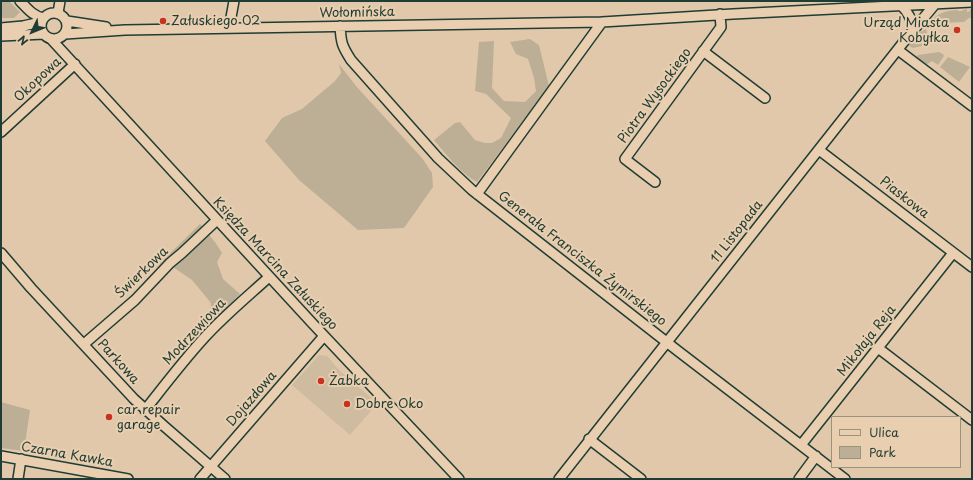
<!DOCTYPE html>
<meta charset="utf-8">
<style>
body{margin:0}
#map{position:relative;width:973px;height:480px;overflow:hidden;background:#e1c8ab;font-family:"Playpen Sans",sans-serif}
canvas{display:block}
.frame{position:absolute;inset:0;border:2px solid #1f3d34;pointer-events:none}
.legend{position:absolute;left:831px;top:416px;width:130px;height:52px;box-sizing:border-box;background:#e9ceb0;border:1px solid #98947e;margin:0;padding:5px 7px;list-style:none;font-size:12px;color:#1f3d34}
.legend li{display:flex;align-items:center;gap:8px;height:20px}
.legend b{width:20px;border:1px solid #98947e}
.north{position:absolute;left:12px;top:12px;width:40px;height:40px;-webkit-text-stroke:3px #e9ceb0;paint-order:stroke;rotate:227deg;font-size:11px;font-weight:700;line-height:16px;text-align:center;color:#1f3d34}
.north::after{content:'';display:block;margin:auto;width:14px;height:18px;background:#1f3d34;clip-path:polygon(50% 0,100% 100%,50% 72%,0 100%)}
</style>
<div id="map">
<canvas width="973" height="480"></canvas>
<div class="frame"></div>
<ul class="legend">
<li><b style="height:5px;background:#e9ceb0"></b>Ulica</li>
<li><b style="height:11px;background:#bdaf95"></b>Park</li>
</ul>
<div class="north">N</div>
</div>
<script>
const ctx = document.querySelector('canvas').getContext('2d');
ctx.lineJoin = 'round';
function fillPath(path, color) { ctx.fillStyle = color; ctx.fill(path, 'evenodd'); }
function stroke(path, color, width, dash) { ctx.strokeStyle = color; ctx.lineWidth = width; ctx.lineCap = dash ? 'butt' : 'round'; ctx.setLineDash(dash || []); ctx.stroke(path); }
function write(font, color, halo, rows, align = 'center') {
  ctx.font = font + ' "Playpen Sans",sans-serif'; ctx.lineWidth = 4; ctx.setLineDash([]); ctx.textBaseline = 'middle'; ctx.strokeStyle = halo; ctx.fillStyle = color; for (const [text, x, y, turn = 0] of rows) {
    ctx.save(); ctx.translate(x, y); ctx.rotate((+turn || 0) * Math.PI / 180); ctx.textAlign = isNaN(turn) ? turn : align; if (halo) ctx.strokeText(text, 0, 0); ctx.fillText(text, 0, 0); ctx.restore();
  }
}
const built = new Path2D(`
 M 319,355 L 327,356 L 341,372 L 369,396 L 377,404 L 350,435 L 292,385 Z`);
const green = new Path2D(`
 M 1,1 L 9,1 L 20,12 L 14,18 L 1,18 Z
 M 967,9 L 967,12 L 970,11 L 970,9 L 972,9 L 971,18 L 969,18 L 964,22 L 940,23 L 940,27 L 936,27 L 934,18 C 941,12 949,10 958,10 L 958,11 L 962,11 L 963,10 Z
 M 926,29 L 928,39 L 925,43 L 922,46 L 913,48 L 909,46 L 919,33 Z
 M 530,39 L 539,45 L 549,86 L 477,182 C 460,173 446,154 434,140 L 455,123 L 460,122 L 475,140 L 485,143 L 492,143 L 501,138 L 511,118 L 486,94 L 475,91 L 479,42 L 494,41 L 492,88 L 504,101 L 525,102 L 536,91 L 534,78 L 528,59 L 516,54 L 510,42 Z
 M 939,52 L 943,54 L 944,56 L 938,65 L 932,61 L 926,65 L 916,57 L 918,55 Z
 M 948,57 L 970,67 L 959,82 L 940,67 Z
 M 339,64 L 356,86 L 422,158 L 432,173 L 433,187 L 404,228 L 358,230 L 299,180 L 265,141 L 282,118 L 302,109 L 335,81 L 341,73 Z
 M 200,224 L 215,242 L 222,253 L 217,262 L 223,279 L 240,294 L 214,322 L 210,317 L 211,303 L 192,280 L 164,261 L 154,269 Z
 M 1,402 L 30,410 L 24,451 L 1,448 Z`);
const minor = new Path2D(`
 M 20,1 C 27,8 33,16 43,18
 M 901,5 C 908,12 912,20 914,29
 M41 26a13 13 0 1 1 26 0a13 13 0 1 1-26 0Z
 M 58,13 L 60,1
 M 67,21 L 106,27
 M 340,26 C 341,43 342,46 351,60 L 438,158 L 472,190 L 678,351 L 845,479
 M 1,28 L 23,26 L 41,22
 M 229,28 L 234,1
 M 65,34 L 125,30 L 602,22 L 733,14 L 972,2
 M 1,36 L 44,34
 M 51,39 L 313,324 L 459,479
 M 898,50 L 972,106
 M 703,51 L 765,98
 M 1,132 L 75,64
 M 819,150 L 972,267
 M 655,182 L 625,159 L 721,27 L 720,14
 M 477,194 L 602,22
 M 1,253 L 31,288 L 134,399 L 164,426 L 225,479
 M 84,344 L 135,300 L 170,263 L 182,253 L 217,220
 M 878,348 L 972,420
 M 145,410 C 164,386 183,361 204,338 C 224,316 247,297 269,277
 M 589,439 L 641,479
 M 801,445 L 953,253
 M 1,456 L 128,479
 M 18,479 L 21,459
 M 200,479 L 324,336
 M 559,479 L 906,39 L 936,3
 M 799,479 L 816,456`);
const markers = [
 [163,21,4,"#c8321e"],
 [957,30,4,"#c8321e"],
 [321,381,4,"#c8321e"],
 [347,404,4,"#c8321e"],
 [109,417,4,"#c8321e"]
];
const streetNames = [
 ["Wołomińska",357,13,-1],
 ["Okopowa",38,80,-43],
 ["Piotra Wysockiego",655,96,-54],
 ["Piaskowa",904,198,38],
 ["11 Listopada",737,232,-52],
 ["Generała Franciszka Żymirskiego",582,259,38],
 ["Księdza Marcina Załuskiego",275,264,47],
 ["Świerkowa",142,273,-44],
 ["Modrzewiowa",195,332,-47],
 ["Mikołaja Reja",867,341,-52],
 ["Parkowa",118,362,48],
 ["Dojazdowa",252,399,-49],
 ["Czarna Kawka",67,455,10]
];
const poiNames = [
 ["Załuskiego 02",171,21],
 ["Urząd Miasta",949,23,"right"],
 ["Kobyłka",949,38,"right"],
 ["Żabka",329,381],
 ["Dobre Oko",355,404],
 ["car repair",117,410],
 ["garage",117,425]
];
fillPath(built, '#cfbba0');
fillPath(green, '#bdaf95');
stroke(minor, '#1f3d34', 12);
stroke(minor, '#e9ceb0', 9);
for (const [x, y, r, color] of markers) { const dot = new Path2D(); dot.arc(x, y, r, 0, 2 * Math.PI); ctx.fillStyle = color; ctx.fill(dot); stroke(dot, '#e9ceb0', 1.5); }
write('13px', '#1f3d34', '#e9ceb0', streetNames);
write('13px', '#1f3d34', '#e9ceb0', poiNames, 'left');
</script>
